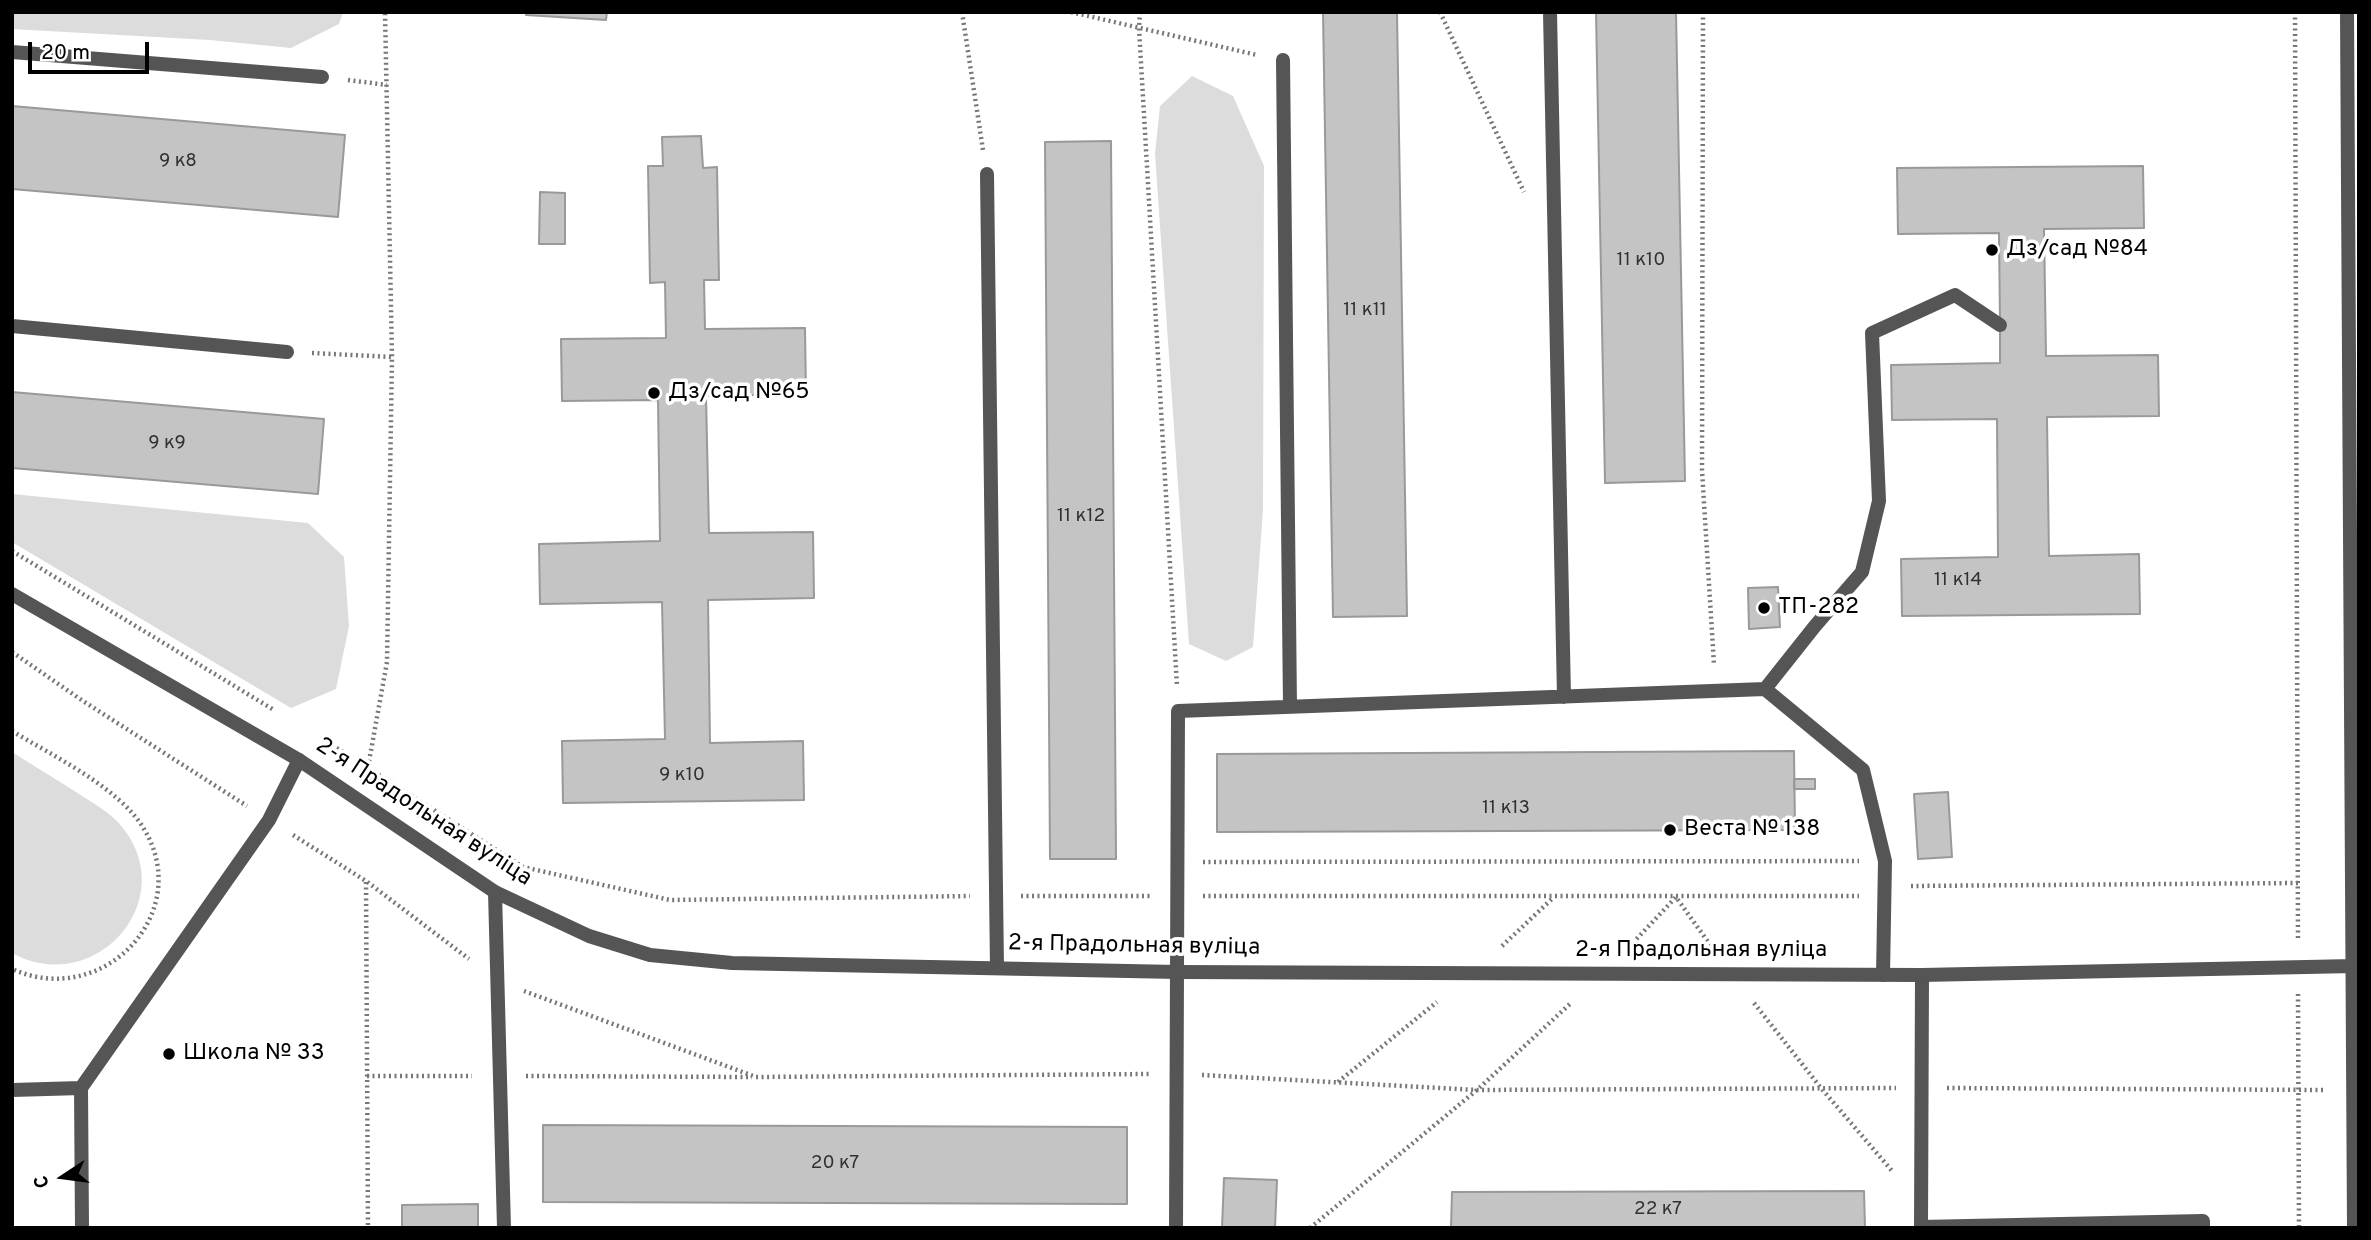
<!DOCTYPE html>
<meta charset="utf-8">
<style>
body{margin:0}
#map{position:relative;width:2371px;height:1240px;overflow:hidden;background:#fff;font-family:Overpass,sans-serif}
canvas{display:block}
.frame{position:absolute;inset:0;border:14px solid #000;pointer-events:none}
.north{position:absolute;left:28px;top:1142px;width:70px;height:70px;-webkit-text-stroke:5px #fff;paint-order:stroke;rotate:257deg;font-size:19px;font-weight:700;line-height:28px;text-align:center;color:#000}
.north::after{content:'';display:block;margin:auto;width:24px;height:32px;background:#000;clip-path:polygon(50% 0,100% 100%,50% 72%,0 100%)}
.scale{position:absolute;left:28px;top:42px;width:121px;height:32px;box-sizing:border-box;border:4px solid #000;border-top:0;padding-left:9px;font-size:21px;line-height:24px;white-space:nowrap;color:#000;-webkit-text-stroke:5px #fff;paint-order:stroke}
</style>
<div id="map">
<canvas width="2371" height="1240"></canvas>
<div class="frame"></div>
<div class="north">С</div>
<div class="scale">20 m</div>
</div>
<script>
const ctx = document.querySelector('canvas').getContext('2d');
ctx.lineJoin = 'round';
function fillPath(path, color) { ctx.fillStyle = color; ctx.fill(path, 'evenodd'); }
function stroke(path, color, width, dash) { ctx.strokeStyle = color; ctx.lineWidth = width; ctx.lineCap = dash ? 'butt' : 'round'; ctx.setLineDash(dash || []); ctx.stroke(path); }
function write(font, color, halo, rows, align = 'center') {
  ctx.font = font + ' Overpass,sans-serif'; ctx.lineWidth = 7; ctx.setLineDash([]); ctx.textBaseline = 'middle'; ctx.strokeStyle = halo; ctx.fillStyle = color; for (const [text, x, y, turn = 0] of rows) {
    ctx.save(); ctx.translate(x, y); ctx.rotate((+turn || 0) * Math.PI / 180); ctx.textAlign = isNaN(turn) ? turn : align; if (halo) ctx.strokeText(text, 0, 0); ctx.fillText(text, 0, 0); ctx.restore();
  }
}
const green = new Path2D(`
 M 12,12 L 343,12 L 339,24 L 291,48 L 210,40 L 12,29 Z
 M 1192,76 L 1233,96 L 1264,166 L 1263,510 L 1253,647 L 1226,661 L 1189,644 L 1155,154 L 1160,106 Z
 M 12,494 L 308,523 L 344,557 L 349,626 L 336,689 L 291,708 L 12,542 Z
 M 12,752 C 33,765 55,779 76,792 C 92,803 111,812 123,828 C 181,902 94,998 12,953 Z`);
const building = new Path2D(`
 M 526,12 L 607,12 L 606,20 L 526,15 Z
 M 1323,12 L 1397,12 L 1407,616 L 1333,617 Z
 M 1596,12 L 1676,12 L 1685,481 L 1605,483 Z
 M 12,106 L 345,135 L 338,217 L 12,189 Z
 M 701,136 L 703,168 L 717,167 L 719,280 L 704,280 L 705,329 L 805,328 L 806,394 L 706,396 L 709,533 L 813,532 L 814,598 L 708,600 L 710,743 L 803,741 L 804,800 L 563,803 L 562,741 L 665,739 L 662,602 L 540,604 L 539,544 L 660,541 L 658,400 L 562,401 L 561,339 L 666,338 L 665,282 L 650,283 L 648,166 L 663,166 L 662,137 Z
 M 1111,141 L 1116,859 L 1050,859 L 1045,142 Z
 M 2143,166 L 2144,228 L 2044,229 L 2046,356 L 2158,355 L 2159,416 L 2047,417 L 2049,556 L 2139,554 L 2140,614 L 1902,616 L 1901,559 L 1998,557 L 1997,419 L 1892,420 L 1891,365 L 2000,363 L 2000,325 L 1999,233 L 1898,234 L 1897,168 Z
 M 540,192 L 565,193 L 565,244 L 539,244 Z
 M 12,392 L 324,419 L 318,494 L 12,468 Z
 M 1778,587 L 1780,627 L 1749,629 L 1748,588 Z
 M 1794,751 L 1795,830 L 1217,832 L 1217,754 Z
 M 1794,779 L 1815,779 L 1815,789 L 1794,789 Z
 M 1948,792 L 1952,857 L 1918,859 L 1914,794 Z
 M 543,1125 L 1127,1127 L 1127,1204 L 543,1202 Z
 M 1224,1178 L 1277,1180 L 1275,1228 L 1222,1228 Z
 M 1864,1191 L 1865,1228 L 1451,1228 L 1452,1192 Z
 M 478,1204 L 478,1228 L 402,1228 L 402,1205 Z`);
const path = new Path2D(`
 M 962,12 L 983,150
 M 1071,12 L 1257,55
 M 1140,12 L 1139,28 L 1177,686
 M 1440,12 L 1524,192
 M 1703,12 L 1702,470 L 1714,665
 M 2295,12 L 2298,940
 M 348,80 L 387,85
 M 312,353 L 392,357
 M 12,551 L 274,710
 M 12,652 L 83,701 L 247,806
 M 12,731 C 53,756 120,788 144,829 C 195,913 103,1010 12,969
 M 332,745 L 523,867 L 670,900 L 970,896
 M 368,767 L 387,662 L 392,357 L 385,12
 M 293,835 L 366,881 L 469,959
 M 1203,862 L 1859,861
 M 366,882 L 368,1228
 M 1911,886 L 2299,883
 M 1021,896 L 1152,896
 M 1203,896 L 1859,896
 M 1502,946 L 1554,897
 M 1629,947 L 1676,897 L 1711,946
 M 524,991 L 756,1077 L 1151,1074
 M 2298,994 L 2299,1228
 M 1754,1003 L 1821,1088 L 1893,1172
 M 1202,1075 L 1477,1090 L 1896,1088
 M 367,1076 L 472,1076
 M 526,1076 L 752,1077
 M 1338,1082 L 1437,1002
 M 1947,1088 L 2326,1090
 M 1310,1228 L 1477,1090 L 1572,1002`);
const service = new Path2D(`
 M 1550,12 L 1564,697
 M 12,52 L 322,77
 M 1283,60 L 1290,707
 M 987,174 L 997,968
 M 12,326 L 287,352
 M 1765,689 L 1815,626 L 1862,572 L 1879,501 L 1872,333 L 1955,295 L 2000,325
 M 495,892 L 504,1228
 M 81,1088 L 269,820 L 299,760
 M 12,1090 L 81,1088 L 82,1228
 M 1921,1227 L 2203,1221 L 2203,1228
 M 1176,1228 L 1178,711 L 1765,689 L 1863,770 L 1885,861 L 1883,975
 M 1921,1228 L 1922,975`);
const minor = new Path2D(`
 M 2347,12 L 2354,1228
 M 12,594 L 299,760 L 495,892 L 589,936 L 650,955 L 732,963 L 1177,972 L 1922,975 L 2354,966`);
const markers = [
 [1992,250,7,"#000"],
 [654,393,7,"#000"],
 [1764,608,7,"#000"],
 [1670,830,7,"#000"],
 [169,1054,7,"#000"]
];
const numberNames = [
 ["9 к8",178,162],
 ["11 к10",1641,261],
 ["11 к11",1365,311],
 ["9 к9",167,444],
 ["11 к12",1081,517],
 ["11 к14",1958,581],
 ["9 к10",682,776],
 ["11 к13",1506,809],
 ["20 к7",835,1164],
 ["22 к7",1658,1210]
];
const poiNames = [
 ["Дз/сад №84",2006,250],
 ["Дз/сад №65",668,393],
 ["ТП-282",1778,608],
 ["Веста № 138",1684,830],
 ["Школа № 33",183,1054]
];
const streetNames = [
 ["2-я Прадольная вуліца",423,813,33],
 ["2-я Прадольная вуліца",1134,947,1],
 ["2-я Прадольная вуліца",1701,951]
];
fillPath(green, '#dcdcdc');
fillPath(building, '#c4c4c4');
stroke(building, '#999', 2);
stroke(path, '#777', 4.5, [2, 3.5]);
stroke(service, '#555', 14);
stroke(minor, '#555', 14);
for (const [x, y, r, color] of markers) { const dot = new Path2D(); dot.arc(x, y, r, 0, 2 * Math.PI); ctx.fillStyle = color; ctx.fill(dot); stroke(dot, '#fff', 2.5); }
write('19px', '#313131', null, numberNames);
write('23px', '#000', '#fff', poiNames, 'left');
write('23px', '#000', '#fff', streetNames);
</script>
